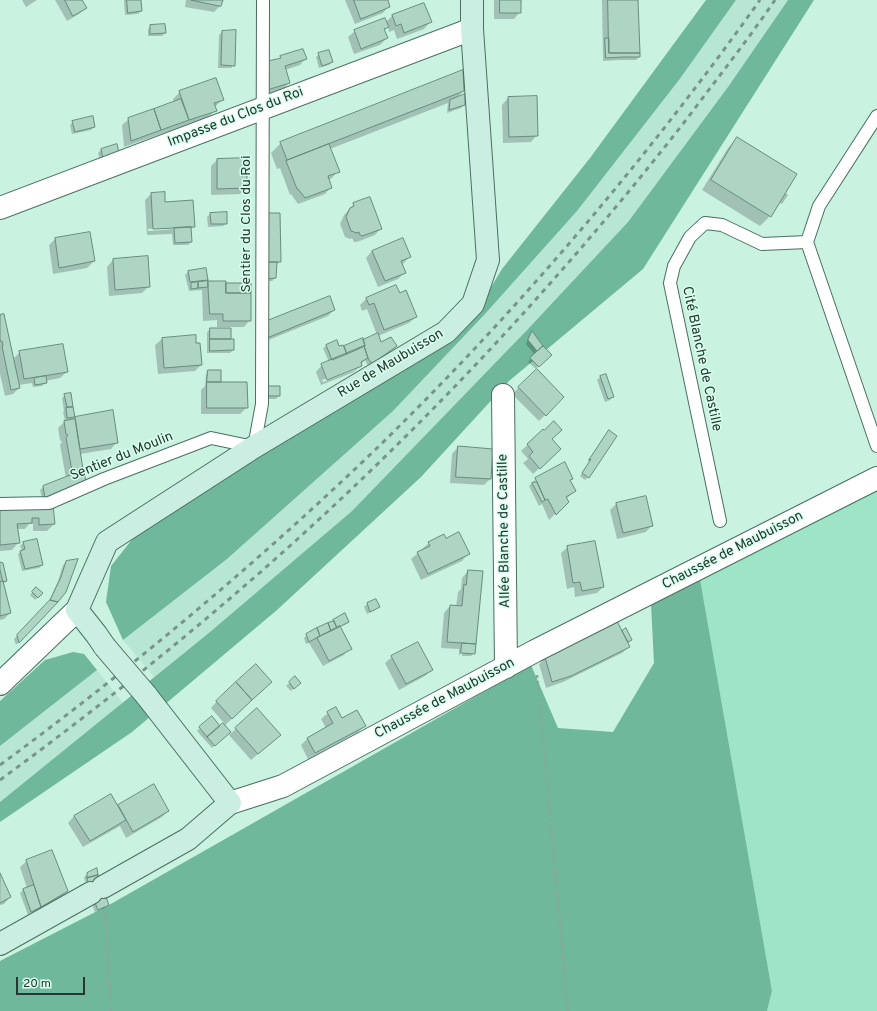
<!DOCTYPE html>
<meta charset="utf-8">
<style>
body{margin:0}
#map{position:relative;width:877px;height:1011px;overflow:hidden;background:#c9f2e0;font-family:Overpass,sans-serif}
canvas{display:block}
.scale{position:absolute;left:16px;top:977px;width:69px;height:18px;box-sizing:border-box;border:2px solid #273630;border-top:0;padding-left:5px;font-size:12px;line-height:14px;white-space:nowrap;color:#273630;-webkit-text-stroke:3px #d6ffed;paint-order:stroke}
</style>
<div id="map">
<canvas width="877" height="1011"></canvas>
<div class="scale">20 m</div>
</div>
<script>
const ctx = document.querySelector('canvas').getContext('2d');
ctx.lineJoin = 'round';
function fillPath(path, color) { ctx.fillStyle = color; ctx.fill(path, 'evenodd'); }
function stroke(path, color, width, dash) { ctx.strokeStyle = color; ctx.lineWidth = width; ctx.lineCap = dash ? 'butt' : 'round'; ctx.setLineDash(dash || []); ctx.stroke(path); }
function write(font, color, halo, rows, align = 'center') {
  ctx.font = font + ' Overpass,sans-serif'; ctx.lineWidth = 3; ctx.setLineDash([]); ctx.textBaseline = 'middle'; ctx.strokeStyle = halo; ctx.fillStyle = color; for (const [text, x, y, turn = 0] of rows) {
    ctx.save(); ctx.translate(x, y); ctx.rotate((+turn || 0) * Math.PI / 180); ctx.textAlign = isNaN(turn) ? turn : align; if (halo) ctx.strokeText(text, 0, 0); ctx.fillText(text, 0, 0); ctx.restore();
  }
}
const built = new Path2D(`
 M 736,0 L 788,0 L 728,87 L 628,222 L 528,329 L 352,511 L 210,632 L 154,677 L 123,640 L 227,559 L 393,411 L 485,314 L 577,211 L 679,80 Z
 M 97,670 L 123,703 L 0,802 L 0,746 Z`);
const green = new Path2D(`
 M 877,488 L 877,1011 L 767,1011 L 772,991 L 700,579 Z`);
const forest = new Path2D(`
 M 706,0 L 736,0 L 679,80 L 577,211 L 485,314 L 393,411 L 227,559 L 123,640 L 106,602 L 111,566 L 142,527 L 487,294 L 502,269 L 590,158 Z
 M 788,0 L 814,0 L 643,269 L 509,381 L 421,477 L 277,610 L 132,732 L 0,822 L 0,802 L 210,632 L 352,511 L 528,329 L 628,222 L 728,87 Z
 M 700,579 L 772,991 L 767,1011 L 0,1011 L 0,961 L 109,905 L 531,665 L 558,728 L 613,732 L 654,663 L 651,604 Z
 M 73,652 L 84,654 L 97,670 L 0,746 L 0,701 L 45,660 Z`);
const shadow = new Path2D(`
 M 22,0 L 37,0 L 26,7 Z
 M 55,0 L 81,0 L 86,8 L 79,14 L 67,21 Z
 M 124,0 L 140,0 L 141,11 L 138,14 L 125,15 Z
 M 186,0 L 221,0 L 220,6 L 214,12 L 185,7 Z
 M 345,0 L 387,0 L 389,6 L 383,13 L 355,24 Z
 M 494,0 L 520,0 L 520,12 L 514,19 L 494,19 Z
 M 602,0 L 637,0 L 639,57 L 636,60 L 619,60 L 603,61 Z
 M 392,16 L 430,22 L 424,29 L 397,39 L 394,30 L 389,32 L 388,27 L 384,31 L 387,38 L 380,45 L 354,54 L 348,37 L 355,31 L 386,22 Z
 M 151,26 L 165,33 L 162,36 L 148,36 L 148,29 Z
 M 222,32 L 234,65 L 231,68 L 218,68 L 219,35 Z
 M 319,54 L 332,62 L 329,65 L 319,68 L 316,57 Z
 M 281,57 L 306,58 L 300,65 L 285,70 L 289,83 L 283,89 L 261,96 L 279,59 Z
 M 314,76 L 315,82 L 301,83 L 303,80 Z
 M 463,91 L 456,99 L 464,105 L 461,108 L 447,113 L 448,103 L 330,149 L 338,171 L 332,178 L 328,180 L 331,187 L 325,194 L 298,204 L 291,194 L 290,195 L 280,168 L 277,169 L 271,153 L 281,143 Z
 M 180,92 L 223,99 L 216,106 L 214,107 L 215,110 L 209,117 L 124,147 L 122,125 L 129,119 L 174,103 L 173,99 Z
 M 508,98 L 537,135 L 531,142 L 503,143 L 502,105 Z
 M 73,122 L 94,127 L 91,130 L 72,134 L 70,125 Z
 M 737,138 L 782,197 L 786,193 L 788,195 L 782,204 L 778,202 L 770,216 L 760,226 L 702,190 L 728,148 Z
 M 116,146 L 101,165 L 98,153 L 101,150 Z
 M 217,160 L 246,188 L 240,194 L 211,195 L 211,166 Z
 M 151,194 L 194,226 L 190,230 L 191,242 L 188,245 L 173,245 L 172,234 L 147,235 L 145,200 ZM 177,227 L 174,229 L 148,231 L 148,229 Z
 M 354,204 L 381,228 L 375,235 L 357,242 L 354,242 L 352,238 L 350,239 L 345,237 L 340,224 L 344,215 Z
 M 210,214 L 226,223 L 223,226 L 208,227 L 207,217 Z
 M 261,220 L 280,261 L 276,266 L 275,278 L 272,281 L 265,281 Z
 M 55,239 L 94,261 L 87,268 L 53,274 L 49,245 Z
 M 372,251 L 410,256 L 404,263 L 401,264 L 404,273 L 398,279 L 378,287 L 366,258 Z
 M 147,257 L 149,286 L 142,293 L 109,296 L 107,267 L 113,260 Z
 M 188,272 L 207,279 L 204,282 L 208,282 L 225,285 L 250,320 L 244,327 L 217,327 L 217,320 L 203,321 L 202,290 L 189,291 L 185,275 Z
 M 396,287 L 416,317 L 409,323 L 378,336 L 381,343 L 396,346 L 368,366 L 365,360 L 354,372 L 321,385 L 316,372 L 322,365 L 329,362 L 323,348 L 326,346 L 336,342 L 338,348 L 343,348 L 377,335 L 367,309 L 362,311 L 360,305 L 366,299 ZM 355,368 L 355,370 L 323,382 L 322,380 Z
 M 334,310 L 328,316 L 261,343 L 261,329 Z
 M 0,316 L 13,359 L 20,352 L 67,372 L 60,378 L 45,381 L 45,383 L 42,386 L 33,387 L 32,383 L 19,385 L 19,388 L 13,394 L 5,396 L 0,374 Z
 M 210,329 L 230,340 L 233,350 L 230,353 L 207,353 L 207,332 Z
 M 532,333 L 542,347 L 550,355 L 536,369 L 528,362 L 535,355 L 526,344 L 529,336 Z
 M 195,336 L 196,344 L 201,365 L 195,371 L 158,374 L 155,345 L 162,339 Z
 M 537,370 L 563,397 L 539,421 L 512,394 Z
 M 209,371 L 247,407 L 240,414 L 201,414 L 201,390 L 205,386 L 206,374 Z
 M 605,375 L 612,397 L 610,400 L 605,402 L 597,380 L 600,377 Z
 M 279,387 L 279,396 L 276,399 L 265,399 Z
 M 70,394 L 74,419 L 76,418 L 117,442 L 111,449 L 80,454 L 82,469 L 43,502 L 40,490 L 43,487 L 66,478 L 60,445 L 62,442 L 60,440 L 58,428 L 65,421 L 63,412 L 64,411 L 62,398 L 65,395 Z
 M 543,430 L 551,439 L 554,455 L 533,474 L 523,463 L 528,459 L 521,451 Z
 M 606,434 L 588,477 L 585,480 L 580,476 L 590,462 L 588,462 Z
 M 458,447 L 490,479 L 484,485 L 450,483 L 452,454 Z
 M 565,464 L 572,478 L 570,481 L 575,491 L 566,499 L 567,502 L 549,520 L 542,504 L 539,506 L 529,486 L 535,480 L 536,483 L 538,483 L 537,480 L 535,480 L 536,479 Z
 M 616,504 L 652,525 L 646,532 L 617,539 L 610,510 Z
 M 49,508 L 54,524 L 47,531 L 33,531 L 33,524 L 29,524 L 25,529 L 17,529 L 18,543 L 12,550 L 0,551 L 0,510 Z
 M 446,539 L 468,554 L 462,561 L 421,580 L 411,559 L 418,553 L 423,550 L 422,549 L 429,543 Z
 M 23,543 L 42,565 L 39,568 L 22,571 L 18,554 L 22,551 L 20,546 Z
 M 568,547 L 603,587 L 597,593 L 575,597 L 574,587 L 567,589 L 561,553 Z
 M 66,562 L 60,599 L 16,645 L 14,639 L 48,604 L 58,581 L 63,565 Z
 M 0,563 L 6,581 L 3,584 L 10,613 L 4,619 L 0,620 Z
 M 468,571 L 474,653 L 471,656 L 462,656 L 463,650 L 461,650 L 460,655 L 459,655 L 459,649 L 441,648 L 444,613 L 450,606 L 456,607 L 458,592 L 461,589 L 462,578 Z
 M 36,588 L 42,593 L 35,600 L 30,595 Z
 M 375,600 L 378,607 L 375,610 L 367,614 L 364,607 L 367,604 Z
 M 334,620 L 348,622 L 345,625 L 339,627 L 350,648 L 344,655 L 323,666 L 309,643 L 306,644 L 304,638 L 307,635 L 332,623 Z
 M 623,631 L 631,640 L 628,643 L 629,647 L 622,653 L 563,682 L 546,688 L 539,664 L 545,658 Z
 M 392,657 L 432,670 L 425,676 L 399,690 L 385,663 Z
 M 295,678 L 299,683 L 291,691 L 286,686 Z
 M 265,688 L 224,726 L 229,732 L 212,748 L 197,731 L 200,728 L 219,727 L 224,723 L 211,708 L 217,701 Z
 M 257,710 L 273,741 L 251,760 L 229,735 Z
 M 328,713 L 341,719 L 365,725 L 358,732 L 308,759 L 301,745 L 307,739 L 326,728 L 321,719 Z
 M 154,786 L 168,811 L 162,817 L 126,838 L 120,826 L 83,847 L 68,823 L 74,816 L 111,795 L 117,807 Z
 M 27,861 L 67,891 L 61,898 L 34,913 L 34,911 L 28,915 L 20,893 L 23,890 L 27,888 L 20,867 Z
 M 88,874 L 108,904 L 105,908 L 95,912 L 89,897 L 84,877 Z
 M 0,875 L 10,897 L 4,904 L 0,905 Z`);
const building = new Path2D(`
 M 65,0 L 82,0 L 87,8 L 73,16 Z
 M 127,0 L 141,0 L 142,11 L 128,13 Z
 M 191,0 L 223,0 L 221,6 Z
 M 354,0 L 388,0 L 390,7 L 361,19 Z
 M 500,0 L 521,0 L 521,13 L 500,13 Z
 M 608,0 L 638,0 L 640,53 L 609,53 Z
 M 424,3 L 432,22 L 404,33 L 401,24 L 396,26 L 392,15 Z
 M 385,18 L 389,27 L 384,29 L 388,38 L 361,49 L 354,30 Z
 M 165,24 L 166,33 L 150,34 L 150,25 Z
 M 236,30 L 235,66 L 221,65 L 222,31 Z
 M 605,38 L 609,38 L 609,53 L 640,53 L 640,57 L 623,57 L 606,58 Z
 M 303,49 L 307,59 L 285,66 L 290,83 L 267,90 L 264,62 L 281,58 L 280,56 Z
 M 329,50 L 333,62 L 322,66 L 318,53 Z
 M 463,70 L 464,91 L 287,160 L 280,142 Z
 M 216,78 L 224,100 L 214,103 L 217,111 L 189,120 L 179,91 Z
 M 465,94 L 465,105 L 449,110 L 450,100 Z
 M 537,96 L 538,136 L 509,137 L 508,97 Z
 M 181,99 L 189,120 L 161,130 L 154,109 Z
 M 154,109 L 161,130 L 131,141 L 128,118 Z
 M 93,116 L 95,127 L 75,132 L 72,121 Z
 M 737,137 L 797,174 L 771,217 L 711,180 Z
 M 117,144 L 120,157 L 104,163 L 101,149 Z
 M 329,144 L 340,172 L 328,176 L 332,188 L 305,198 L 298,189 L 297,189 L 286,161 Z
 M 247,158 L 247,188 L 217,189 L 217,159 Z
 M 165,192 L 165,202 L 193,200 L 195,227 L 153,229 L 151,193 Z
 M 370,197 L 382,229 L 362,236 L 359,234 L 359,232 L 357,233 L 351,231 L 346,217 L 350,208 L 354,206 L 353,203 Z
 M 227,212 L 227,224 L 211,224 L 210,213 Z
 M 267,213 L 280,213 L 281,262 L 268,262 Z
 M 191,227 L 192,242 L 175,243 L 174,228 Z
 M 90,232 L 95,261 L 59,268 L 55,238 Z
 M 403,238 L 411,257 L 401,261 L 406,273 L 385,281 L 372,251 Z
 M 148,256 L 150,287 L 115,290 L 113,259 Z
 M 268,262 L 277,262 L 276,278 L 267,279 Z
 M 206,268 L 208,280 L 190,282 L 188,271 Z
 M 208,281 L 208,287 L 198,288 L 198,282 Z
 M 208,281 L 226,281 L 226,293 L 251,293 L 251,321 L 223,321 L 223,314 L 210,314 Z
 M 198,282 L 198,288 L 191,289 L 191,283 Z
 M 226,283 L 251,283 L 251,293 L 226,293 Z
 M 396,285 L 400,293 L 406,290 L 417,317 L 384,330 L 374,303 L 369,305 L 366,298 Z
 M 330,296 L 335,310 L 267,338 L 267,321 Z
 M 4,314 L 20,388 L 11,390 L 2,346 L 3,346 L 2,341 L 0,341 L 0,315 Z
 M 210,328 L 231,328 L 231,339 L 210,339 Z
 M 532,331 L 543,346 L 537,351 L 528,340 Z
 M 378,333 L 381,342 L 391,337 L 397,346 L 372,364 L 368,358 L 364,346 L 365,346 L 363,340 Z
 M 196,335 L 196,343 L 200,343 L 202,365 L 164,368 L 162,338 Z
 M 363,338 L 365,346 L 347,354 L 344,346 Z
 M 210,339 L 234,339 L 234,350 L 210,351 Z
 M 337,340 L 339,346 L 343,345 L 347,354 L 332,360 L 326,345 Z
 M 63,344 L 68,372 L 24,379 L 19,351 Z
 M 364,346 L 368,358 L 361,362 L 362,366 L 327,380 L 321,364 Z
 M 543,346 L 552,355 L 539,367 L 530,358 Z
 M 537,369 L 564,397 L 546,416 L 518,387 Z
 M 208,370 L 221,370 L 221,382 L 207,382 Z
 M 606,374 L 614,397 L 608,399 L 600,376 Z
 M 46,376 L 47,383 L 35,385 L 34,378 Z
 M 207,382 L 247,382 L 248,408 L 207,408 Z
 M 268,386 L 280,386 L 280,396 L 268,396 Z
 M 71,393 L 73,407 L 67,407 L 64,394 Z
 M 73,407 L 75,417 L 67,418 L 66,408 Z
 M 113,410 L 118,443 L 80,449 L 75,417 Z
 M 75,419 L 83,469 L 72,471 L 66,438 L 68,435 L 66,434 L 64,421 Z
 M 554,421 L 562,430 L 552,439 L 561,449 L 540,469 L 529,456 L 533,452 L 527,444 L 543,429 L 544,430 Z
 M 609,430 L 617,436 L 589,478 L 582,473 L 591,459 L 589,460 Z
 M 458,446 L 493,449 L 491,479 L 456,477 Z
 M 565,462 L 573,479 L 570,480 L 576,491 L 566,497 L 569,502 L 556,515 L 548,499 L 545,500 L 535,478 Z
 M 84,470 L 86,483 L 45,499 L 43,486 Z
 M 537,482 L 545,500 L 542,502 L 532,483 Z
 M 646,496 L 653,526 L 623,533 L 616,503 Z
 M 53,505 L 55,524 L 39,525 L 39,518 L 32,518 L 32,523 L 17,524 L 20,543 L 0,545 L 0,509 Z
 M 459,532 L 470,554 L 428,574 L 417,552 L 430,546 L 428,542 L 444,534 L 446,538 Z
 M 37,539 L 43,565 L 25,569 L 20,551 L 25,549 L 23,542 Z
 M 595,541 L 604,587 L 582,591 L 580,582 L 573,583 L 567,546 Z
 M 78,559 L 66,592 L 58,602 L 50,600 L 61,577 L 66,561 Z
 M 0,562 L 3,563 L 7,581 L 3,582 L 0,570 Z
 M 468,570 L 483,571 L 476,644 L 447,642 L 450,605 L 462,606 L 464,584 L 466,585 Z
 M 3,581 L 11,613 L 0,616 L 0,582 Z
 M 36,587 L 43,593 L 38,598 L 32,592 Z
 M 376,599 L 380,607 L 370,612 L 367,603 Z
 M 50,600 L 58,602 L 19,643 L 17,635 Z
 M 345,613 L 349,622 L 337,628 L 333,620 Z
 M 334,621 L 337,628 L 331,631 L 328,623 Z
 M 617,621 L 630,647 L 571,676 L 552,682 L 545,657 Z
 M 328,623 L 331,631 L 320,636 L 317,628 Z
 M 340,626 L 352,649 L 329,661 L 317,638 Z
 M 317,628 L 320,636 L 309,642 L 306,634 Z
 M 626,628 L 632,640 L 628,642 L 622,631 Z
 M 418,642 L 433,670 L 406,684 L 391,656 Z
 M 462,643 L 476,644 L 475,654 L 461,653 Z
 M 256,664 L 272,682 L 252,700 L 236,682 Z
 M 295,676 L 301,683 L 294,689 L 289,682 Z
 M 236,682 L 252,700 L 232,719 L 216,701 Z
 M 336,707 L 342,718 L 357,710 L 366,726 L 315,753 L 307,738 L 333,723 L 327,712 Z
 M 257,708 L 281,735 L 258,754 L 235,728 Z
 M 212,716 L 220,726 L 207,737 L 199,727 Z
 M 223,723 L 231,732 L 215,746 L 207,737 Z
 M 154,784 L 169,811 L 133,832 L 118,805 Z
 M 111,794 L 126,820 L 90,841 L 74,816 Z
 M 52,850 L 68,891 L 41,907 L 26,860 Z
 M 97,868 L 98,875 L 87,878 L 87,873 Z
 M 0,873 L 11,897 L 0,903 Z
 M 98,875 L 109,905 L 98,910 L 91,893 L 87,878 Z
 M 34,885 L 41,907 L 31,912 L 23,889 Z`);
const path = new Path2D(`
 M 537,675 L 568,1011
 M 105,912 L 111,1011`);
const lane = new Path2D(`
 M 877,116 L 819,206 L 807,242 L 877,446
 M 0,504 L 49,503 L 104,479 L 211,438 L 254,447 L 262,404 L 263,0
 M 720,521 L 670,283 L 674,266 L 690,237 L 705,223 L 722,225 L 762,244 L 807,242`);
const street = new Path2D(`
 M 0,208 L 472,29
 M 503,395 L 506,667
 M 0,684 L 77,610
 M 230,803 L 283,786 L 535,651 L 877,478`);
const secondary = new Path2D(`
 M 105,647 L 96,634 L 77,610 L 107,542 L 254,447 L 446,332 L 473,304 L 488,260 L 472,29 L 472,0
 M 103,887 L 188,839 L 230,803 L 146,695
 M 0,944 L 91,893`);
const rail = new Path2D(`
 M 0,765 C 132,668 257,563 375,450 C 516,313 646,160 760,0
 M 0,780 C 94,711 185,639 273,561 C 424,427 562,279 686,120 C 716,80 747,41 775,0`);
const secondaryBridge = new Path2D(`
 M 105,647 L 146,695`);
const streetNames = [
 ["Impasse du Clos du Roi",236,118,-21],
 ["Sentier du Clos du Roi",247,224,-90],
 ["Cité Blanche de Castille",701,359,78],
 ["Rue de Maubuisson",391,364,-31],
 ["Sentier du Moulin",122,457,-22],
 ["Allée Blanche de Castille",505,531,-91],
 ["Chaussée de Maubuisson",733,551,-27],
 ["Chaussée de Maubuisson",445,699,-28]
];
fillPath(built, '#b7e7d4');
fillPath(green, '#9ee4c7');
fillPath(forest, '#6fb89b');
fillPath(shadow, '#0003');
fillPath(building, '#aed5c4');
stroke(building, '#678c7d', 1);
stroke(lane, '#4a6f60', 14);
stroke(street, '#4a6f60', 24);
stroke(secondary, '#4a6f60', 24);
stroke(path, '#89a79a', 2.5, [3, 3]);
stroke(lane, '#fff', 12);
stroke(street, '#fff', 22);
stroke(secondary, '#caeee2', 22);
stroke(rail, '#799589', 3, [5, 5]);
stroke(secondaryBridge, '#4a6f60', 24, []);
stroke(secondaryBridge, '#caeee2', 22);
write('14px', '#273630', '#d6ffed', streetNames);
</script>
